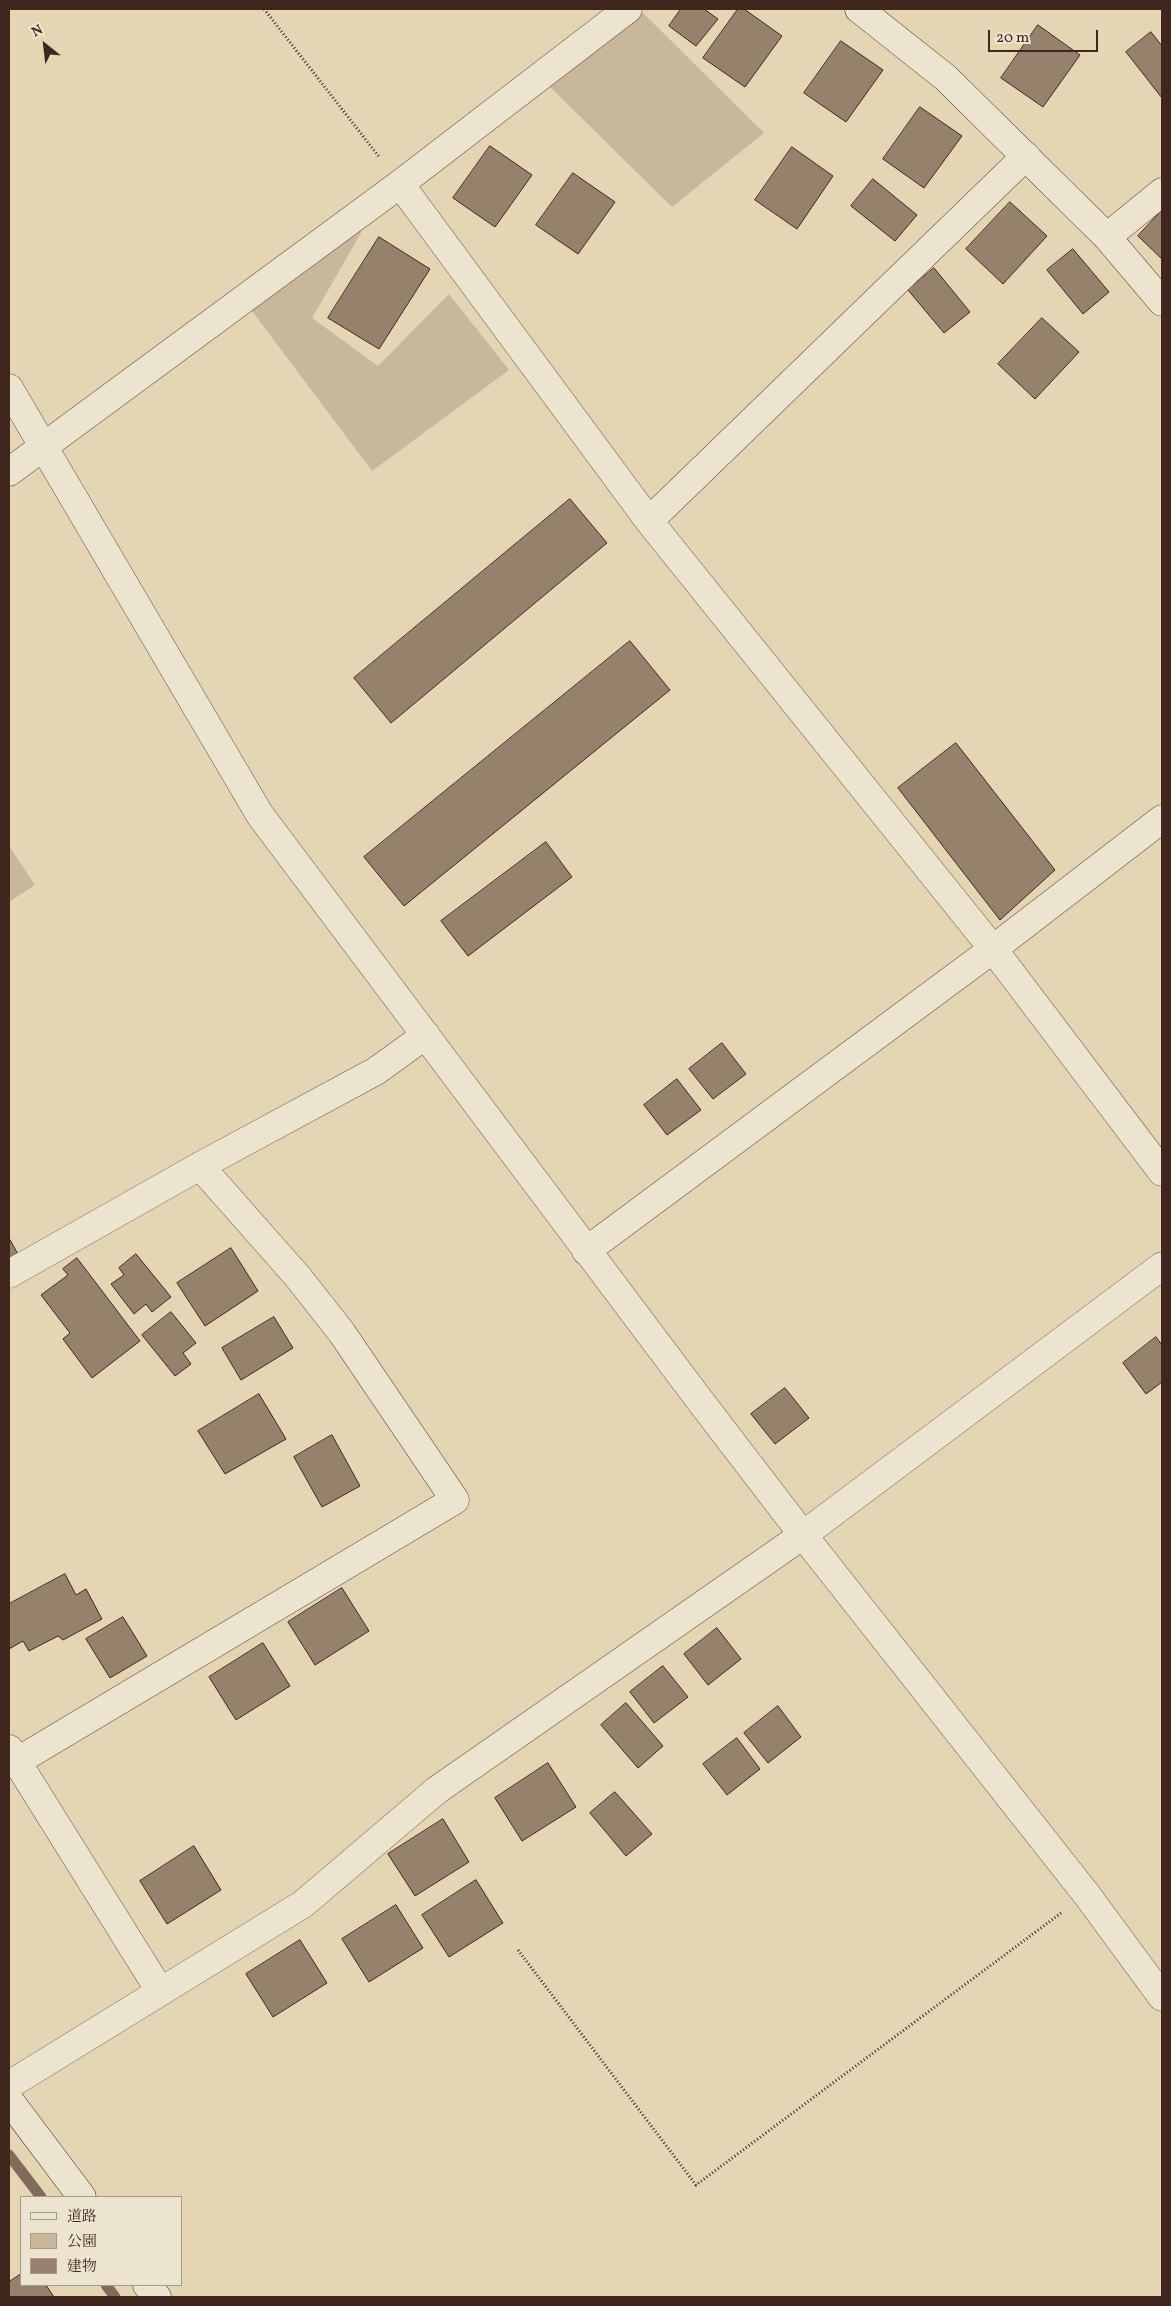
<!DOCTYPE html>
<meta charset="utf-8">
<style>
body{margin:0}
#map{position:relative;width:1171px;height:2306px;overflow:hidden;background:#e4d5b5;font-family:Vollkorn,"Noto Serif JP",serif}
canvas{display:block}
.frame{position:absolute;inset:0;border:10px solid #40271d;pointer-events:none}
.legend{position:absolute;left:20px;top:2196px;width:162px;height:90px;box-sizing:border-box;background:#ede4cf;border:1px solid #a89888;margin:0;padding:6px 9px;list-style:none;font-size:15px;color:#40271d}
.legend li{display:flex;align-items:center;gap:10px;height:25px}
.legend b{width:25px;border:1px solid #a89888}
.north{position:absolute;left:20px;top:20px;width:50px;height:50px;-webkit-text-stroke:4px #ede4cf;paint-order:stroke;rotate:331deg;font-size:14px;font-weight:700;line-height:20px;text-align:center;color:#40271d}
.north::after{content:'';display:block;margin:auto;width:18px;height:22px;background:#40271d;clip-path:polygon(50% 0,100% 100%,50% 72%,0 100%)}
.scale{position:absolute;left:988px;top:30px;width:110px;height:22px;box-sizing:border-box;border:2px solid #40271d;border-top:0;padding-left:6px;font-size:15px;line-height:18px;white-space:nowrap;color:#40271d;-webkit-text-stroke:4px #ede4cf;paint-order:stroke}
</style>
<div id="map">
<canvas width="1171" height="2306"></canvas>
<div class="frame"></div>
<ul class="legend">
<li><b style="height:6px;background:#ede4cf"></b>道路</li>
<li><b style="height:14px;background:#c8b79b"></b>公園</li>
<li><b style="height:14px;background:#95816c"></b>建物</li>
</ul>
<div class="north">N</div>
<div class="scale">20 m</div>
</div>
<script>
const ctx = document.querySelector('canvas').getContext('2d');
ctx.lineJoin = 'round';
function fillPath(path, color) { ctx.fillStyle = color; ctx.fill(path, 'evenodd'); }
function stroke(path, color, width, dash) { ctx.strokeStyle = color; ctx.lineWidth = width; ctx.lineCap = dash ? 'butt' : 'round'; ctx.setLineDash(dash || []); ctx.stroke(path); }
const green = new Path2D(`
 M 639,9 L 764,133 L 672,207 L 540,77 Z
 M 358,215 L 361,233 L 312,318 L 378,366 L 449,294 L 509,370 L 372,471 L 243,299 Z
 M 9,846 L 35,885 L 9,902 Z`);
const stream = new Path2D(`
 M 9,2155 L 41,2197
 M 106,2285 L 115,2297`);
const building = new Path2D(`
 M 681,9 L 704,9 L 718,19 L 696,46 L 669,26 Z
 M 738,9 L 744,9 L 782,36 L 745,87 L 703,58 Z
 M 1038,25 L 1080,55 L 1043,107 L 1001,78 Z
 M 1151,32 L 1162,46 L 1162,98 L 1126,52 Z
 M 841,41 L 883,70 L 846,122 L 804,93 Z
 M 920,107 L 962,136 L 924,188 L 883,159 Z
 M 490,146 L 532,175 L 495,227 L 453,198 Z
 M 792,147 L 833,176 L 797,229 L 755,200 Z
 M 573,173 L 615,202 L 578,254 L 536,225 Z
 M 873,179 L 917,215 L 895,241 L 851,206 Z
 M 1010,202 L 1047,236 L 1003,284 L 966,249 Z
 M 1162,210 L 1162,259 L 1138,236 Z
 M 379,237 L 430,269 L 379,349 L 328,318 Z
 M 1073,249 L 1109,292 L 1083,314 L 1047,270 Z
 M 934,268 L 970,312 L 944,333 L 908,290 Z
 M 1042,318 L 1079,352 L 1035,399 L 998,364 Z
 M 570,499 L 607,543 L 391,723 L 354,678 Z
 M 630,641 L 670,690 L 404,906 L 364,857 Z
 M 956,743 L 1055,870 L 1000,920 L 898,788 Z
 M 546,842 L 572,877 L 468,956 L 441,921 Z
 M 722,1043 L 746,1074 L 713,1099 L 689,1069 Z
 M 677,1079 L 701,1110 L 667,1135 L 644,1105 Z
 M 9,1238 L 19,1256 L 9,1262 Z
 M 231,1248 L 258,1291 L 205,1326 L 177,1283 Z
 M 136,1254 L 171,1297 L 152,1312 L 146,1304 L 134,1314 L 111,1284 L 124,1275 L 119,1268 Z
 M 77,1258 L 140,1341 L 92,1378 L 63,1339 L 70,1333 L 41,1295 L 68,1275 L 63,1269 Z
 M 171,1312 L 196,1343 L 183,1353 L 191,1364 L 175,1376 L 142,1335 Z
 M 274,1317 L 293,1348 L 241,1380 L 222,1348 Z
 M 1156,1337 L 1162,1345 L 1162,1382 L 1146,1394 L 1123,1363 Z
 M 785,1388 L 809,1418 L 775,1444 L 751,1414 Z
 M 259,1394 L 286,1439 L 225,1474 L 198,1431 Z
 M 332,1435 L 360,1486 L 322,1507 L 294,1457 Z
 M 65,1574 L 76,1595 L 86,1589 L 102,1619 L 63,1640 L 58,1636 L 29,1651 L 23,1641 L 9,1649 L 9,1604 Z
 M 342,1588 L 369,1631 L 315,1665 L 288,1622 Z
 M 123,1617 L 147,1656 L 110,1678 L 86,1639 Z
 M 717,1628 L 741,1659 L 708,1685 L 684,1654 Z
 M 263,1643 L 290,1686 L 236,1720 L 209,1677 Z
 M 663,1666 L 688,1697 L 654,1723 L 630,1692 Z
 M 626,1703 L 663,1746 L 638,1768 L 601,1725 Z
 M 778,1706 L 801,1737 L 768,1763 L 744,1733 Z
 M 737,1738 L 760,1769 L 727,1795 L 703,1764 Z
 M 548,1763 L 576,1807 L 522,1841 L 495,1798 Z
 M 615,1792 L 652,1834 L 626,1856 L 590,1813 Z
 M 443,1819 L 469,1862 L 415,1896 L 388,1854 Z
 M 194,1846 L 221,1890 L 167,1924 L 140,1881 Z
 M 476,1880 L 503,1923 L 449,1957 L 422,1915 Z
 M 396,1905 L 423,1948 L 369,1982 L 342,1939 Z
 M 300,1940 L 327,1983 L 273,2017 L 246,1974 Z
 M 21,2274 L 21,2285 L 46,2285 L 54,2297 L 9,2297 L 9,2282 Z`);
const path = new Path2D(`
 M 264,9 L 380,158
 M 518,1950 L 696,2185 L 1061,1913`);
const street = new Path2D(`
 M 400,184 L 649,521 L 993,949 L 1162,1172
 M 1107,237 L 1162,192
 M 9,388 L 260,815 L 701,1402 L 803,1535 L 1087,1895 L 1162,1997
 M 9,472 L 400,184 L 628,9
 M 649,521 L 1026,156
 M 586,1251 L 993,949 L 1162,819
 M 9,1274 L 200,1166 L 376,1071 L 426,1035
 M 9,1749 L 160,1991
 M 16,1762 L 455,1500 L 342,1333 L 298,1277 L 200,1166
 M 9,2085 L 303,1904 L 437,1790 L 803,1535 L 1162,1266`);
const secondary = new Path2D(`
 M 859,9 L 946,78 L 1107,237 L 1162,302
 M 9,2100 L 82,2197
 M 147,2285 L 157,2297`);
fillPath(green, '#c8b79b');
stroke(stream, '#816c59', 11);
fillPath(building, '#95816c');
stroke(building, '#40271d', 1);
stroke(street, '#695243', 29);
stroke(secondary, '#40271d', 29);
stroke(path, '#40271d', 3, [1, 2.5]);
stroke(street, '#ede4cf', 28);
stroke(secondary, '#ede4cf', 28);
</script>
